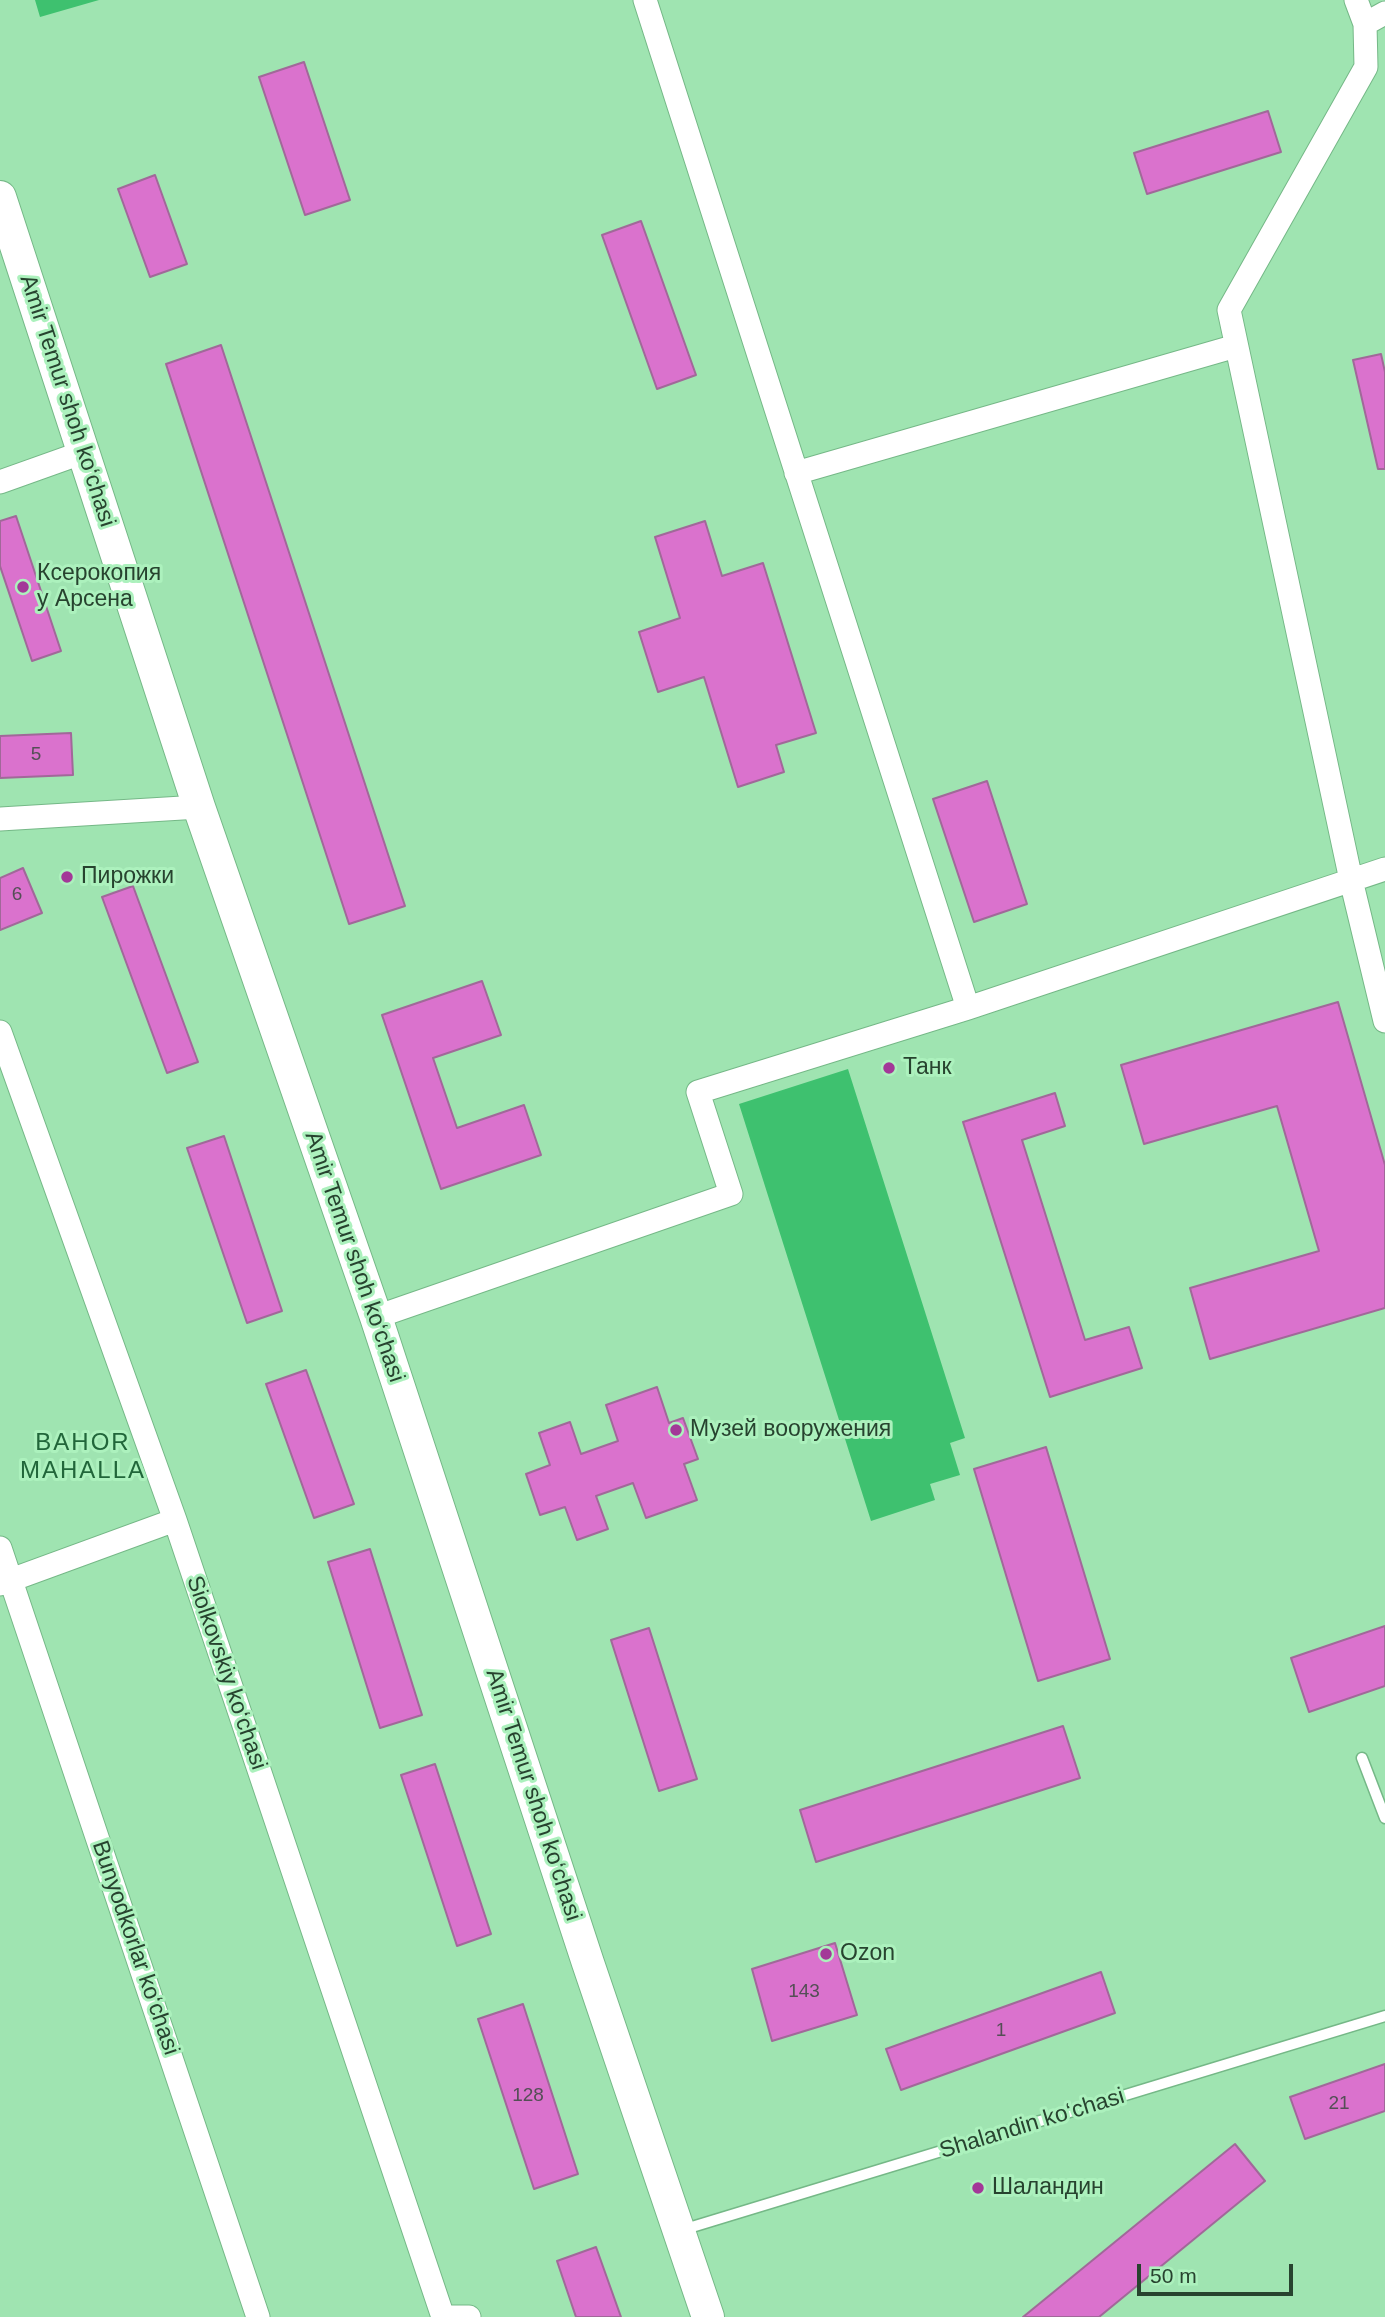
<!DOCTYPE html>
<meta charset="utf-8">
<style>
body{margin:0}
#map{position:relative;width:1385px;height:2317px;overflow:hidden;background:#9fe4b1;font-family:Arial,sans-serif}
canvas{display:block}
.scale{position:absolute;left:1137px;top:2264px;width:156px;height:32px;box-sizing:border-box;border:4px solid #27432f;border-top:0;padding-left:9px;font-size:21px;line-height:24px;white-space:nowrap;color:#27432f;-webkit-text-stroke:5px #acf1bd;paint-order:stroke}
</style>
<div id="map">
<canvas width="1385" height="2317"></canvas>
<div class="scale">50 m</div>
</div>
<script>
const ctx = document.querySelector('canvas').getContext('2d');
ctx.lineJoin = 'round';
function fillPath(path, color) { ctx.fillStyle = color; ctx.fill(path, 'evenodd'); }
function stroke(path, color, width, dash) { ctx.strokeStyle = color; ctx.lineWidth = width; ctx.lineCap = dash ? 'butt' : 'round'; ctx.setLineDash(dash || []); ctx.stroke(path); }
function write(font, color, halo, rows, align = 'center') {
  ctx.font = font + ' Arial,sans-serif'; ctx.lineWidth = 6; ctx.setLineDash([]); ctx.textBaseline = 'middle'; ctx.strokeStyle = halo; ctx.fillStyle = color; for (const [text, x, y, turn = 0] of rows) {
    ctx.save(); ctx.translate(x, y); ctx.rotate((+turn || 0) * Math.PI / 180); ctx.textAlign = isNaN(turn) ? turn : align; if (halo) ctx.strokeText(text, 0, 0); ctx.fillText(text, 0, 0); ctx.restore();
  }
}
const green = new Path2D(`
 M 35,0 L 99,0 L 40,17 Z
 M 848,1069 L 965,1438 L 950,1443 L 960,1475 L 930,1484 L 935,1500 L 871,1521 L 739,1104 Z`);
const building = new Path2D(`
 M 304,62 L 350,200 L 305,215 L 259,77 Z
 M 1268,111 L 1281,152 L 1147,194 L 1134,153 Z
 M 155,175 L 187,264 L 150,277 L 118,189 Z
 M 641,221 L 696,375 L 657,389 L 602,235 Z
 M 221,345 L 405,906 L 349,924 L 166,364 Z
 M 1381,354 L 1385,372 L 1385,469 L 1378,469 L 1353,360 Z
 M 16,516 L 61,651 L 32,661 L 0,566 L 0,521 Z
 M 705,521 L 722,576 L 763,563 L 816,733 L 776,745 L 784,772 L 738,787 L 704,677 L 658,692 L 639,632 L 680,618 L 655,537 Z
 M 71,733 L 73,775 L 0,778 L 0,736 Z
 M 987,781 L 1027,904 L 974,922 L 933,799 Z
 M 23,868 L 42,913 L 0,930 L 0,878 Z
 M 133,886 L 198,1062 L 167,1073 L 102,897 Z
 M 482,981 L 501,1035 L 433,1058 L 457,1128 L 524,1105 L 541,1155 L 441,1189 L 382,1015 Z
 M 1338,1002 L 1385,1165 L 1385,1308 L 1210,1359 L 1190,1288 L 1319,1251 L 1277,1106 L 1144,1144 L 1121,1065 Z
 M 1055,1093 L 1065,1126 L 1022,1140 L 1085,1340 L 1129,1327 L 1142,1368 L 1050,1397 L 963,1122 Z
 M 224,1136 L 282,1311 L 247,1323 L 187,1148 Z
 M 306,1370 L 354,1504 L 314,1518 L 266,1384 Z
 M 657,1387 L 669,1423 L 683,1418 L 698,1459 L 684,1464 L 697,1500 L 646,1518 L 633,1483 L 596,1496 L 608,1529 L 577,1540 L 565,1507 L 540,1515 L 526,1474 L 550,1465 L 539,1433 L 570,1422 L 581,1454 L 618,1441 L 606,1405 Z
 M 1046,1447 L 1110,1659 L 1038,1681 L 974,1469 Z
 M 370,1549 L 422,1715 L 380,1728 L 328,1562 Z
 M 1385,1626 L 1385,1686 L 1309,1712 L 1291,1658 Z
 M 649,1628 L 697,1779 L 659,1791 L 611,1640 Z
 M 1063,1726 L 1080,1778 L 816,1862 L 800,1810 Z
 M 435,1764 L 491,1934 L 457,1946 L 401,1775 Z
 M 835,1943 L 857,2015 L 772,2041 L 752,1969 Z
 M 1101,1972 L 1115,2013 L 901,2090 L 886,2049 Z
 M 523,2004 L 578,2174 L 534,2189 L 478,2019 Z
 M 1385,2064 L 1385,2111 L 1305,2139 L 1290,2097 Z
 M 1235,2144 L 1265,2181 L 1099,2317 L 1023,2317 Z
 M 596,2247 L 621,2317 L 576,2317 L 557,2261 Z`);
const lane = new Path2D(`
 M 1362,1758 L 1385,1818
 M 682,2230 L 1385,2016`);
const street = new Path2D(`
 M 645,0 L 968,1008
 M 1356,0 L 1365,24
 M 1385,13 L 1365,24 L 1366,67 L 1229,310 L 1351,880 L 1385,1021
 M 796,473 L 1236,346
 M 0,482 L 84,452
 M 0,819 L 199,807
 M 0,1032 L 175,1520 L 443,2317
 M 376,1317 L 731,1194 L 698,1092 L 968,1008 L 1385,869
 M 0,1548 L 258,2317
 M 0,1584 L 175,1520
 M 449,2317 L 469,2317`);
const secondary = new Path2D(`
 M 0,197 L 199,807 L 376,1317 L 588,1963 L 708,2317`);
const markers = [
 [23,587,7,"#a33898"],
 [67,877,7,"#a33898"],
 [889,1068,7,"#a33898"],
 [676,1430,7,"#a33898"],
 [826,1954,7,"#a33898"],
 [978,2188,7,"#a33898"]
];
const numberNames = [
 ["5",36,755],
 ["6",17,895],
 ["143",804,1992],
 ["1",1001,2031],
 ["128",528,2096],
 ["21",1339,2104]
];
const streetNames = [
 ["Amir Temur shoh ko‘chasi",67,401,72],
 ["Amir Temur shoh ko‘chasi",354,1257,71],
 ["Siolkovskiy ko‘chasi",226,1673,71],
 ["Amir Temur shoh ko‘chasi",533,1795,72],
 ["Bunyodkorlar ko‘chasi",135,1948,71],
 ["Shalandin ko‘chasi",1032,2124,-17]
];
const poiNames = [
 ["Ксерокопия",37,574],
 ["у Арсена",37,600],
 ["Пирожки",81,877],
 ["Танк",903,1068],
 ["Музей вооружения",690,1430],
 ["Ozon",840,1954],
 ["Шаландин",992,2188]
];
const neighbourhoodNames = [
 ["BAHOR",83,1443],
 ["MAHALLA",83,1471]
];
fillPath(green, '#3ec16f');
fillPath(building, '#da72cd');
stroke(building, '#a16899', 2);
stroke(lane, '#75b887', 13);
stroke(street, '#75b887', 25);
stroke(secondary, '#75b887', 34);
stroke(lane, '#fff', 10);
stroke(street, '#fff', 23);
stroke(secondary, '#fff', 32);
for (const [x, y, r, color] of markers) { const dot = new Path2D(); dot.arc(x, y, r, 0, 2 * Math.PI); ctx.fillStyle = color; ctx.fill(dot); stroke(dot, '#acf1bd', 2.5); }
write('19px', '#544f56', null, numberNames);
write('23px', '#27432f', '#acf1bd', streetNames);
write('23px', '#27432f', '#acf1bd', poiNames, 'left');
ctx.letterSpacing = '2px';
write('24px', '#21663a', '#acf1bd', neighbourhoodNames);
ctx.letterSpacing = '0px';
</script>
